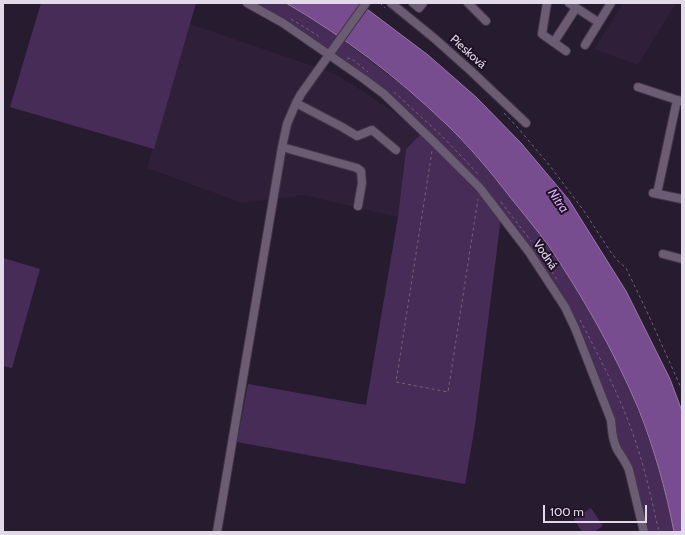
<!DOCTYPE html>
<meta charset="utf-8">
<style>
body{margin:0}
#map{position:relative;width:685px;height:535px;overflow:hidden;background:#271b2f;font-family:Cabin,sans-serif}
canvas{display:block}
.frame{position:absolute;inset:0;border:4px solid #e2dae8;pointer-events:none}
.scale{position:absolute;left:543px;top:505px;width:104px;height:18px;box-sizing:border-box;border:2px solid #e2dae8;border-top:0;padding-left:5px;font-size:12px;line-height:14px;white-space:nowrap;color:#e2dae8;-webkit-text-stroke:3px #1e1125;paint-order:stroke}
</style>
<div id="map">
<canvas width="685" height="535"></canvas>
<div class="frame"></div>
<div class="scale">100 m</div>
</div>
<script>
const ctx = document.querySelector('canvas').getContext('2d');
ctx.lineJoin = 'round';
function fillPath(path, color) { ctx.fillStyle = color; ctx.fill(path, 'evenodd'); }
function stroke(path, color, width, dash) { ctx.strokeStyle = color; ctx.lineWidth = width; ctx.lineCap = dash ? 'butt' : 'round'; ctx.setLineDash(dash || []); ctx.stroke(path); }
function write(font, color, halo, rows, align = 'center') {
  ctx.font = font + ' Cabin,sans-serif'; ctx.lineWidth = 4; ctx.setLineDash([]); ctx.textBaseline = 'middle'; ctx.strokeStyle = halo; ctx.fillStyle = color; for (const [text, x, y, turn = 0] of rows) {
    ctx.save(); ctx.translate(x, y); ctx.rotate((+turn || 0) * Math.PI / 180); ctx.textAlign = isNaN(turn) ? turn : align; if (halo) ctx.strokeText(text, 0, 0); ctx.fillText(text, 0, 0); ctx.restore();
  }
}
const built = new Path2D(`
 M 623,3 L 676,3 L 638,65 L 594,49 Z
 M 190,24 L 336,74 L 396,113 L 421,134 L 406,149 L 398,217 L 304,195 L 242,203 L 147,168 Z`);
const green = new Path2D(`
 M 41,3 L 196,3 L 154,149 L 10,107 Z
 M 250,3 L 286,3 L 320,24 L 338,36 L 331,48 L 328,48 L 325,47 L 300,31 Z
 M 344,41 C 379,67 414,93 445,123 C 469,146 489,171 510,197 C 522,212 536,228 547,245 C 608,331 654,428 674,532 L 649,532 L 621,451 L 575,322 L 482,188 L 446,148 L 414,118 L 336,56 L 336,52 Z
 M 421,134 L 501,217 L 475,425 L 465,484 L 237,442 L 248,384 L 366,405 L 398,217 L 406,149 Z
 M 3,258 L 40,269 L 12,368 L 3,366 Z
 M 591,508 L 603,526 L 594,532 L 582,532 L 574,519 Z`);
const water = new Path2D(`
 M 286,3 L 359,3 L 428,55 L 476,97 L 521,143 L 569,200 L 626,291 L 670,379 L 682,411 L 682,532 L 674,532 C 666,490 654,448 638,408 C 615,353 582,295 548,245 C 536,229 523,213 510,197 C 490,171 469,146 445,123 C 397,77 343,36 286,3 Z`);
const path = new Path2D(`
 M 380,3 L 385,8
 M 291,19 L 317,35 L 320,38
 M 347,58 L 352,59 L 368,72
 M 394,92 L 442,136 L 479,175
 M 504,113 L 518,128 L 550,166 L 584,211 L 610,251 L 617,260 L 626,268 L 649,316 L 682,390
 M 432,151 L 396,382 L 448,392 L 478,199
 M 501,202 L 531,241
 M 545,262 L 559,282
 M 580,320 C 601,360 622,400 636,443 C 646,472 652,502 659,532`);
const minor = new Path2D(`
 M 247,3 L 283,23 L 364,79 L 384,94 L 433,141 L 480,188 L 529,252 L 565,307 L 575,328 L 611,420 C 612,430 612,440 617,449 C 621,456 626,462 629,470 L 644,532
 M 391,3 L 434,38 L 471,71 L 526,123
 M 413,3 L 419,8 L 423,3
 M 468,3 L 486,21
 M 547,3 L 542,34 L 566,51
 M 569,3 L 598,22
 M 554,42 L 576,8
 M 585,45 L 611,3
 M 638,87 L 677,100
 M 296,103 L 342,127 L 357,136 L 372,130 L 396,150
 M 282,147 L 357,168 L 361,171 L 362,183 L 358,206
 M 658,189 L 677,100 L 682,101
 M 653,193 L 682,199
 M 663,254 L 682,259
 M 217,532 L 282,147 L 287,124 L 296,103 L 301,94 L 366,3`);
const streetNames = [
 ["Piesková",468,52,42],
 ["Vodná",545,255,56]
];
const waterNames = [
 ["Nitra",558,201,55]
];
fillPath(built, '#301f39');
fillPath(green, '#482c58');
fillPath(water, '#784d90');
stroke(water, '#9877aa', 1);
stroke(minor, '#423848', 10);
stroke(path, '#6f6577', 1, [3, 3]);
stroke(minor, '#6b5c74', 8);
write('12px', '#e2dae8', '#1e1125', streetNames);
write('italic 13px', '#dcadf7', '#1e1125', waterNames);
</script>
